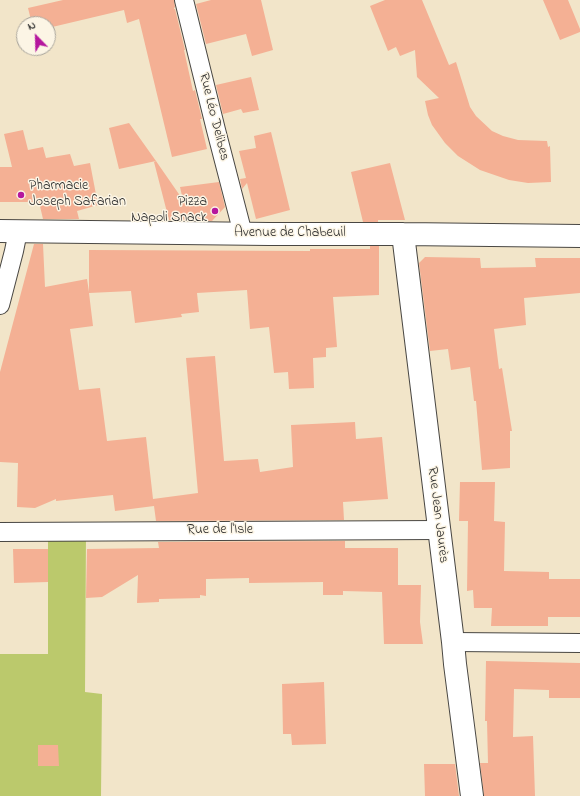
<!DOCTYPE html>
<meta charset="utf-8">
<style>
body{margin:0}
#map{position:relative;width:580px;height:796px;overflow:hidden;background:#f2e5c9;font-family:"Indie Flower",sans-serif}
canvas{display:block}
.north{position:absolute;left:16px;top:16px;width:40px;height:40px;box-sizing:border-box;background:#fcf5e5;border:1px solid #a8a49b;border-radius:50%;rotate:337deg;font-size:11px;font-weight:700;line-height:16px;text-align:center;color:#2b2b2b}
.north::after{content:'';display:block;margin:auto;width:14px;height:18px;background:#b5179e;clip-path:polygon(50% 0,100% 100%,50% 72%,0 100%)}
</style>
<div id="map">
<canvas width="580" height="796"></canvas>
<div class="north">N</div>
</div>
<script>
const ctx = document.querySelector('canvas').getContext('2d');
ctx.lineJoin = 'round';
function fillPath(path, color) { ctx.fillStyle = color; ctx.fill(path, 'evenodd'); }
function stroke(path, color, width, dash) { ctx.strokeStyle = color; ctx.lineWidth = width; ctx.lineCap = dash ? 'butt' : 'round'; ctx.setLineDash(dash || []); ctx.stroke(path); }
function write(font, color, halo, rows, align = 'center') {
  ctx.font = font + ' "Indie Flower",sans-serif'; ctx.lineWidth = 3; ctx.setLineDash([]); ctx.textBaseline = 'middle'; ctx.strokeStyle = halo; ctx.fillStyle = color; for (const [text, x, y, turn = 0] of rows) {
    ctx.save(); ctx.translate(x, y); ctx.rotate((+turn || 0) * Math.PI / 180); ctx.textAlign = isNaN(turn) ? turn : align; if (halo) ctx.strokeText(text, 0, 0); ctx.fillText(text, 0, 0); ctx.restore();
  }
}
const green = new Path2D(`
 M 48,532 L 86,532 L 85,692 L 102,694 L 101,796 L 0,796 L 0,654 L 48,654 Z`);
const building = new Path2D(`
 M 63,0 L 174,0 L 175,7 L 174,8 L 174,9 L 175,9 L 185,50 L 184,50 L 193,91 L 195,90 L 202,119 L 200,119 L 207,149 L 172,157 L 139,19 L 127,23 L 124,10 L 48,28 L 48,24 L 32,24 L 28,8 Z
 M 211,0 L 261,0 L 273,50 L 252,56 L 246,34 L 206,44 L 196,4 Z
 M 385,0 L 422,0 L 449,65 L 456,62 L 470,107 L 476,116 L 492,131 L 503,136 L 518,140 L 547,141 L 548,147 L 550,146 L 551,182 L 528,183 L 509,180 L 480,170 L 458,156 L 445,143 L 432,125 L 428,115 L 425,101 L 439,98 L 417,77 L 415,50 L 400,56 L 396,47 L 388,51 L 370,6 Z
 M 543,0 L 568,0 L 580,29 L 580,32 L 560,40 Z
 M 251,77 L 259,110 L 243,113 L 241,109 L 223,114 L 216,85 Z
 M 129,123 L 156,161 L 119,169 L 109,128 Z
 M 23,130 L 28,150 L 43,147 L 46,158 L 70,154 L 74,166 L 90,163 L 98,205 L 77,211 L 79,219 L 43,219 L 39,202 L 0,202 L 0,167 L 12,167 L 4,134 Z
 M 271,132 L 290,210 L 256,219 L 247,183 L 242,189 L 240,179 L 246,178 L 239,151 L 256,148 L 254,136 Z
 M 156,161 L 183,200 L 180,187 L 219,182 L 225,207 L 212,221 L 169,220 L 154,162 Z
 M 390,163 L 405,220 L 378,220 L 378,222 L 363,222 L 351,172 Z
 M 34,244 L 43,244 L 45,287 L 87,279 L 89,292 L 89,250 L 310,251 L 310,249 L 370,249 L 370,246 L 379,246 L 379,295 L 333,297 L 337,347 L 326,348 L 326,357 L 313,358 L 314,388 L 289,389 L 288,372 L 274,373 L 269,327 L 250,329 L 247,290 L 197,293 L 199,312 L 181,314 L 182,317 L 135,323 L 131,291 L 89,293 L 93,326 L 70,329 L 79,390 L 100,388 L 107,441 L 146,437 L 153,499 L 198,493 L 186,358 L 215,356 L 224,461 L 258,459 L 260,472 L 293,467 L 291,425 L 355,422 L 356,439 L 382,437 L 388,499 L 343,502 L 344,520 L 156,521 L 154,506 L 115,511 L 113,495 L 56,501 L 56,499 L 35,508 L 17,507 L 18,463 L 0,462 L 0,372 Z
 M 425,257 L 480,258 L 481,268 L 536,267 L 535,258 L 580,258 L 580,293 L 524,298 L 526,325 L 494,329 L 499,369 L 502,368 L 512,431 L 510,431 L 510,468 L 482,470 L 476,401 L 474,401 L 470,367 L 451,370 L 448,349 L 430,351 L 419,263 Z
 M 460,482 L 495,482 L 494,521 L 505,522 L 504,571 L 549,572 L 549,579 L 580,579 L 580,617 L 548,617 L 548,626 L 491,626 L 492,608 L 474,608 L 473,590 L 467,591 L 468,521 L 459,521 Z
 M 345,541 L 345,548 L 398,548 L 398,585 L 421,585 L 420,622 L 423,644 L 384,644 L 382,592 L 343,591 L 343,595 L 323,595 L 323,582 L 249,583 L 249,578 L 206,579 L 206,596 L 200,595 L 200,598 L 159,599 L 159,602 L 137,603 L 138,575 L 102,597 L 86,598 L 87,549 L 159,548 L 158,542 Z
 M 13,549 L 48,549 L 48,582 L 14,583 Z
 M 486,661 L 580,663 L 580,698 L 549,698 L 549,690 L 514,689 L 513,737 L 533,736 L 535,796 L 484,796 L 480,763 L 488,763 L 487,721 L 485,721 Z
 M 324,682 L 326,744 L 292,745 L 291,734 L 283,734 L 282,684 Z
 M 38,745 L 58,745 L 59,766 L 38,766 Z
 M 424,764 L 455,764 L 459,796 L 425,796 Z`);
const street = new Path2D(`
 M 184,0 L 216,130 L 243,234
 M 0,305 L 14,251 L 18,231
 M 0,532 L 439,530
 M 453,642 L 580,643`);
const secondary = new Path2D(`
 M 0,231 L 269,234 L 403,234 L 580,236
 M 403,234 L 453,642 L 455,664 L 472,796`);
const markers = [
 [21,195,4,"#b5179e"],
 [215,211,4,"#b5179e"]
];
const streetNames = [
 ["Rue Léo Delibes",213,117,76],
 ["Avenue de Chabeuil",290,234],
 ["Rue Jean Jaurès",437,515,83],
 ["Rue de l'Isle",220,531]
];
const poiNames = [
 ["Pharmacie",29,187],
 ["Joseph Safarian",29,203],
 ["Pizza",207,203,"right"],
 ["Napoli Snack",207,219,"right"]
];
fillPath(green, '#bbc96c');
fillPath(building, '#f4b094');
stroke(street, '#494743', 20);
stroke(secondary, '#494743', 24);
stroke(street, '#fff', 18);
stroke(secondary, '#fff', 22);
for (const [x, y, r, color] of markers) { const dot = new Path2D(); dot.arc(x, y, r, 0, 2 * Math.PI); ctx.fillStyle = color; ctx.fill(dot); stroke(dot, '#fcf5e5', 1.5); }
write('14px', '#2b2b2b', '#fcf5e5', streetNames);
write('14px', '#2b2b2b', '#fcf5e5', poiNames, 'left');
</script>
